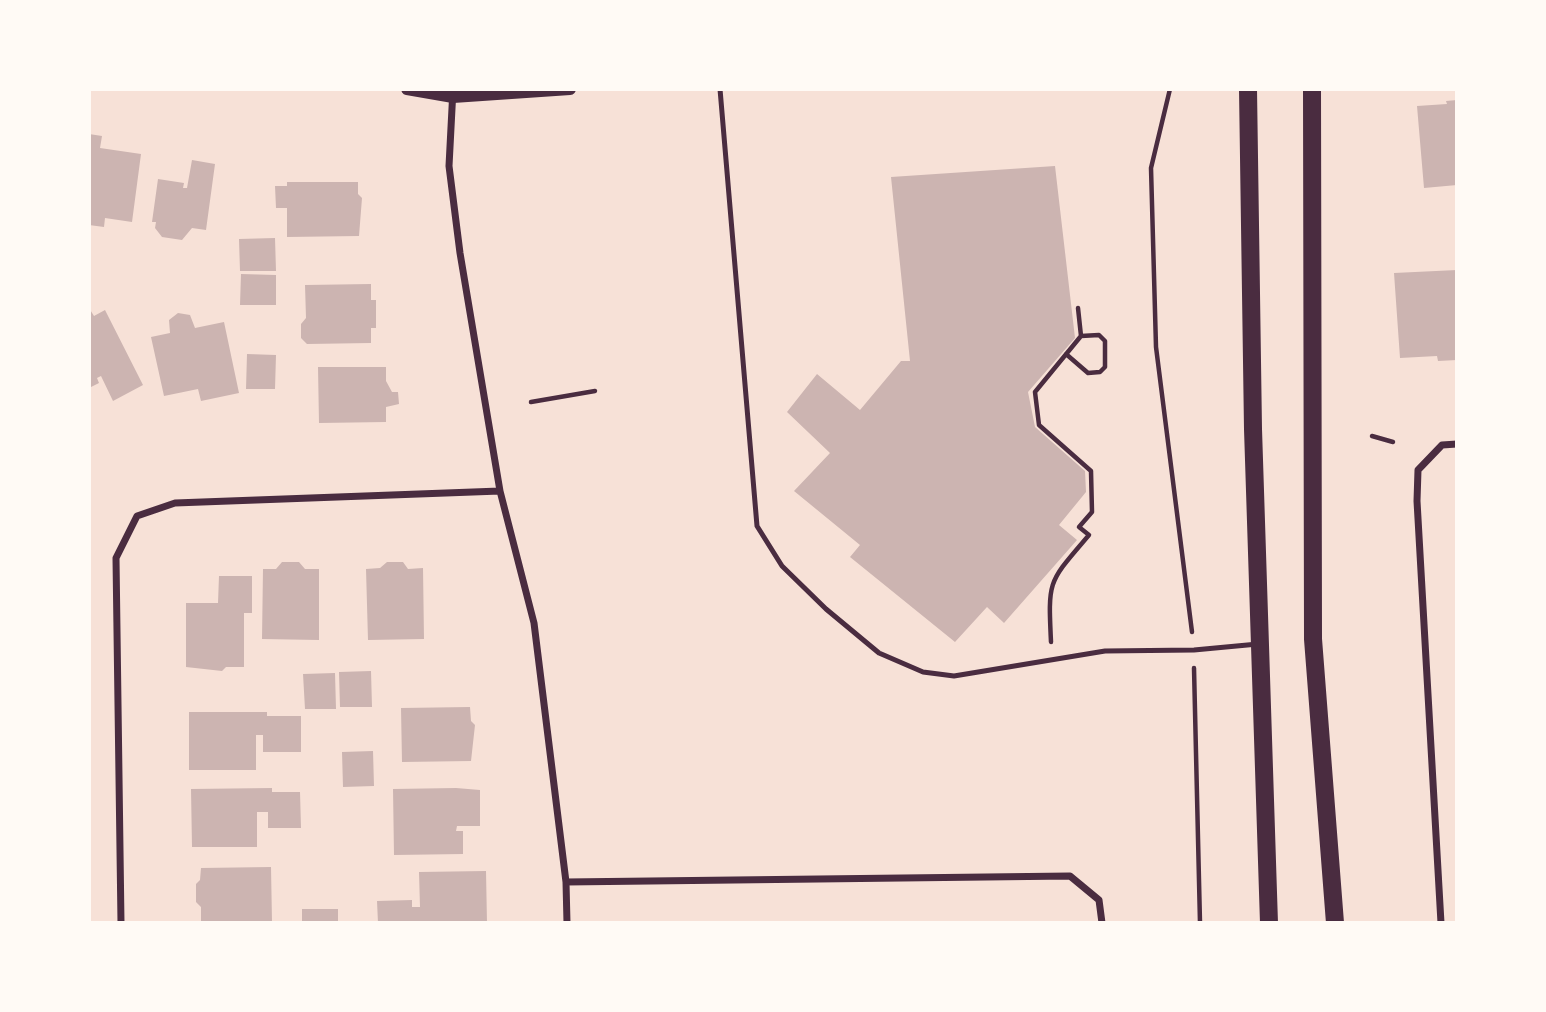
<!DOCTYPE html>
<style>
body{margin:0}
#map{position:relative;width:1546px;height:1012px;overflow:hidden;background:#f7e1d7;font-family:"Public Sans",sans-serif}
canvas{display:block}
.frame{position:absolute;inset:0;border:91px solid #fffaf5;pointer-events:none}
</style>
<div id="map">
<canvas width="1546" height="1012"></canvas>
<div class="frame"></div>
</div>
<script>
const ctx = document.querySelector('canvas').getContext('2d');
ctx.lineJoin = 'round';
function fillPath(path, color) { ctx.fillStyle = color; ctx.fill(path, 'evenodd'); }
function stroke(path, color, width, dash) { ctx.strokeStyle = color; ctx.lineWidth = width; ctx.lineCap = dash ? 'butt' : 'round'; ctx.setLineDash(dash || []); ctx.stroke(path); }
const building = new Path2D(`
 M 1457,100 L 1457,185 L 1424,188 L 1417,106 L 1447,104 L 1446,101 Z
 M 89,134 L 102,136 L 100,148 L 141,154 L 132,222 L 105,218 L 104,227 L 89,225 Z
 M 192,160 L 215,164 L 206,230 L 192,228 L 182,240 L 162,237 L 155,228 L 156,222 L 152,222 L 158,179 L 184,183 L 183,188 L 187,188 Z
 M 1055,166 L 1075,338 L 1028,392 L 1035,427 L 1085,471 L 1086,492 L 1059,525 L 1077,540 L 1004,623 L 987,607 L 955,642 L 850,557 L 860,545 L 794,491 L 830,453 L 787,412 L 817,374 L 860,410 L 901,361 L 910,361 L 891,177 Z
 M 287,182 L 358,182 L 358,194 L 362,198 L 359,236 L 287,237 L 287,208 L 276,208 L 275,186 L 287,186 Z
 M 275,238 L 276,271 L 240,271 L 239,239 Z
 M 1457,270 L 1457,360 L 1438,361 L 1437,356 L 1400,358 L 1394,273 Z
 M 241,274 L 276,275 L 276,305 L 240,305 Z
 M 371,284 L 371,300 L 376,300 L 376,328 L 371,328 L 371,343 L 307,344 L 301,338 L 301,324 L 306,318 L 305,285 Z
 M 89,308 L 94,316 L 105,310 L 143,385 L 113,401 L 101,376 L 97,378 L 99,383 L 89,388 Z
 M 178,313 L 190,315 L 195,328 L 224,322 L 239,393 L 201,401 L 198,389 L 164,396 L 151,337 L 170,333 L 169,320 Z
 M 247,354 L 276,355 L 275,389 L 246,389 Z
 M 318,367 L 386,367 L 386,381 L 392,392 L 398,392 L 399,404 L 386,407 L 386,422 L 319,423 Z
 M 282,562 L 299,562 L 305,569 L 319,569 L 319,640 L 262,639 L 263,569 L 276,569 Z
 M 387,562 L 403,562 L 408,569 L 423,568 L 424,639 L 368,640 L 366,569 L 380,568 Z
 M 219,576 L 252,576 L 252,613 L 244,613 L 244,667 L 226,667 L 222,671 L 186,667 L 186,603 L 218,603 Z
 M 371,671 L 372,707 L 340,707 L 339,672 Z
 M 335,673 L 336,709 L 305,709 L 303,674 Z
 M 470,707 L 471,721 L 475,725 L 471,761 L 402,762 L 401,708 Z
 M 189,712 L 267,712 L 267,716 L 301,716 L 301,752 L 263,752 L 263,735 L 256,735 L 256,770 L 189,770 Z
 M 373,751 L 374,786 L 343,787 L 342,752 Z
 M 272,788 L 272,792 L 300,792 L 301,828 L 268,828 L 268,812 L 257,812 L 257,847 L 192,847 L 191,789 Z
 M 456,788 L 480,790 L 480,826 L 457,826 L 456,831 L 463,831 L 463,854 L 394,855 L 393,789 Z
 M 271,867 L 272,922 L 201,923 L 201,907 L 196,902 L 196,884 L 200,880 L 201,868 Z
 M 486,871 L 487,923 L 378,923 L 377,901 L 412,900 L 412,907 L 420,907 L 419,872 Z
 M 302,909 L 338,909 L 338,923 L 302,923 Z`);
const path = new Path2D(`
 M 1170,89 L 1151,168 L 1156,347 L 1192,632
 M 1066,354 L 1088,373 L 1100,372 L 1105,367 L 1105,341 L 1099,335 L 1081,336
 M 531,402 L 595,391
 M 1372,436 L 1393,442
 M 1051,642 C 1048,579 1048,583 1089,535 L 1079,527 L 1092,512 L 1091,471 L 1039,425 L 1035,392 L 1081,336 L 1078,308
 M 1194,668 L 1200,923`);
const service = new Path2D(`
 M 720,89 L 757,526 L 782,566 L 826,609 L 879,653 L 923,672 L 954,676 L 1105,651 L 1194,650 L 1258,644`);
const minor = new Path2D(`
 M 453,89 L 449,166 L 460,253 L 500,491 L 534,623 L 566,882 L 567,923
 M 566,882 L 1070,876 L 1099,900 L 1102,923
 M 121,923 L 116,558 L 137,516 L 175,503 L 500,491
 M 1441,923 L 1417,501 L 1418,470 L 1442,445 L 1457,444`);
const tertiary = new Path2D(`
 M 407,89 L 453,97 L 570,89`);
const primary = new Path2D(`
 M 1248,89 L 1253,429 L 1269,923
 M 1312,89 L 1313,639 L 1335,923`);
fillPath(building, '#ccb4b1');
stroke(path, '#4a2c40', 4.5);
stroke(service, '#4a2c40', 5);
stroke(minor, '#4a2c40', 7);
stroke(tertiary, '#4a2c40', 12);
stroke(primary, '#4a2c40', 18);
</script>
